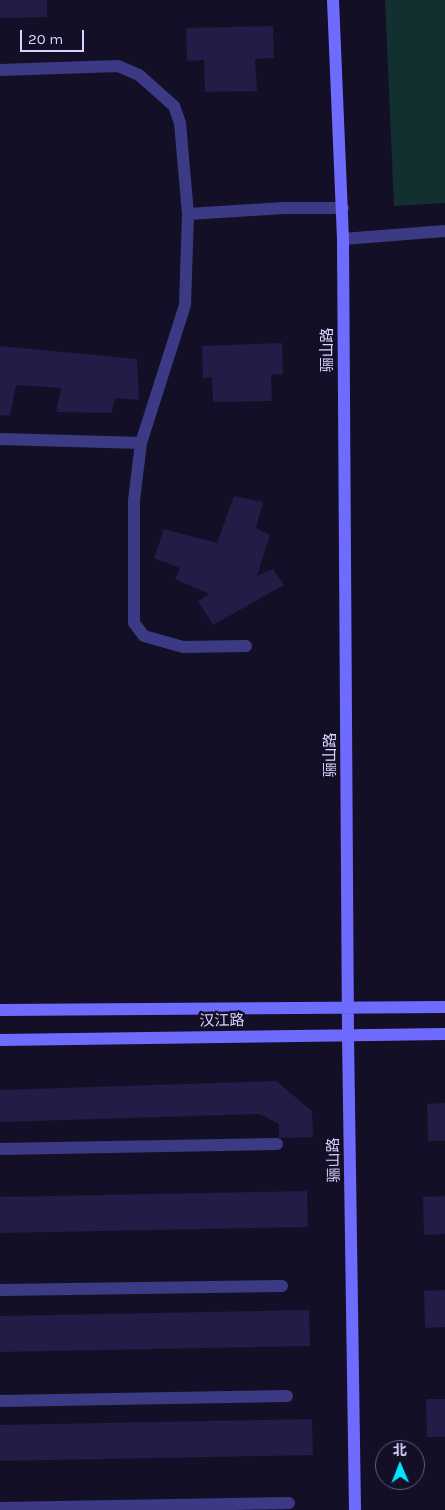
<!DOCTYPE html>
<meta charset="utf-8">
<style>
body{margin:0}
#map{position:relative;width:445px;height:1510px;overflow:hidden;background:#130f26;font-family:Karla,"Noto Sans SC",sans-serif}
canvas{display:block}
.north{position:absolute;left:375px;top:1440px;width:50px;height:50px;box-sizing:border-box;background:#130f26;border:1px solid #625e7d;border-radius:50%;rotate:359deg;font-size:14px;font-weight:700;line-height:20px;text-align:center;color:#d9d4ff}
.north::after{content:'';display:block;margin:auto;width:18px;height:22px;background:#00e5ff;clip-path:polygon(50% 0,100% 100%,50% 72%,0 100%)}
.scale{position:absolute;left:20px;top:30px;width:64px;height:22px;box-sizing:border-box;border:2px solid #d9d4ff;border-top:0;padding-left:6px;font-size:15px;line-height:18px;white-space:nowrap;color:#d9d4ff;-webkit-text-stroke:4px #130f26;paint-order:stroke}
</style>
<div id="map">
<canvas width="445" height="1510"></canvas>
<div class="north">北</div>
<div class="scale">20 m</div>
</div>
<script>
const ctx = document.querySelector('canvas').getContext('2d');
ctx.lineJoin = 'round';
function fillPath(path, color) { ctx.fillStyle = color; ctx.fill(path, 'evenodd'); }
function stroke(path, color, width, dash) { ctx.strokeStyle = color; ctx.lineWidth = width; ctx.lineCap = dash ? 'butt' : 'round'; ctx.setLineDash(dash || []); ctx.stroke(path); }
function write(font, color, halo, rows, align = 'center') {
  ctx.font = font + ' Karla,"Noto Sans SC",sans-serif'; ctx.lineWidth = 5; ctx.setLineDash([]); ctx.textBaseline = 'middle'; ctx.strokeStyle = halo; ctx.fillStyle = color; for (const [text, x, y, turn = 0] of rows) {
    ctx.save(); ctx.translate(x, y); ctx.rotate((+turn || 0) * Math.PI / 180); ctx.textAlign = isNaN(turn) ? turn : align; if (halo) ctx.strokeText(text, 0, 0); ctx.fillText(text, 0, 0); ctx.restore();
  }
}
const green = new Path2D(`
 M 385,0 L 445,0 L 445,203 L 394,206 Z`);
const building = new Path2D(`
 M 0,0 L 47,0 L 47,17 L 0,18 Z
 M 273,26 L 274,58 L 255,59 L 257,91 L 205,92 L 204,60 L 187,61 L 186,28 Z
 M 282,343 L 283,374 L 271,375 L 272,401 L 213,402 L 212,377 L 203,378 L 202,346 Z
 M 0,346 L 137,359 L 139,400 L 116,398 L 111,413 L 56,412 L 61,388 L 16,385 L 10,416 L 0,415 Z
 M 234,496 L 263,502 L 256,528 L 270,535 L 257,576 L 273,569 L 284,585 L 213,625 L 198,601 L 209,594 L 175,579 L 180,568 L 154,558 L 164,529 L 217,543 Z
 M 276,1081 L 312,1111 L 313,1137 L 279,1138 L 279,1124 L 260,1114 L 0,1122 L 0,1090 Z
 M 445,1103 L 445,1141 L 428,1141 L 427,1104 Z
 M 307,1191 L 308,1227 L 0,1233 L 0,1197 Z
 M 445,1196 L 445,1234 L 424,1235 L 423,1197 Z
 M 445,1290 L 445,1327 L 425,1328 L 424,1291 Z
 M 309,1310 L 310,1346 L 0,1352 L 0,1316 Z
 M 426,1399 L 445,1399 L 445,1437 L 427,1437 Z
 M 312,1419 L 313,1455 L 0,1461 L 0,1425 Z`);
const street = new Path2D(`
 M 0,70 L 118,66 L 139,75 L 174,106 L 180,123 L 188,214 L 284,208 L 343,208
 M 343,239 L 445,231
 M 0,439 L 141,443 L 185,305 L 188,214
 M 141,443 L 134,500 L 134,623 L 144,636 L 183,647 L 246,646
 M 0,1149 L 277,1144
 M 0,1290 L 282,1286
 M 0,1401 L 287,1396
 M 0,1508 L 289,1503`);
const secondary = new Path2D(`
 M 333,0 L 343,239 L 348,1036 L 355,1510
 M 0,1010 L 445,1007
 M 0,1040 L 445,1034`);
const streetNames = [
 ["骊山路",328,350,-90],
 ["骊山路",331,755,-90],
 ["汉江路",222,1021,-1],
 ["骊山路",334,1160,-91]
];
fillPath(green, '#12302f');
fillPath(building, '#241b47');
stroke(street, '#3d3a85', 12);
stroke(secondary, '#6f6bff', 12);
write('15px', '#d9d4ff', '#130f26', streetNames);
</script>
